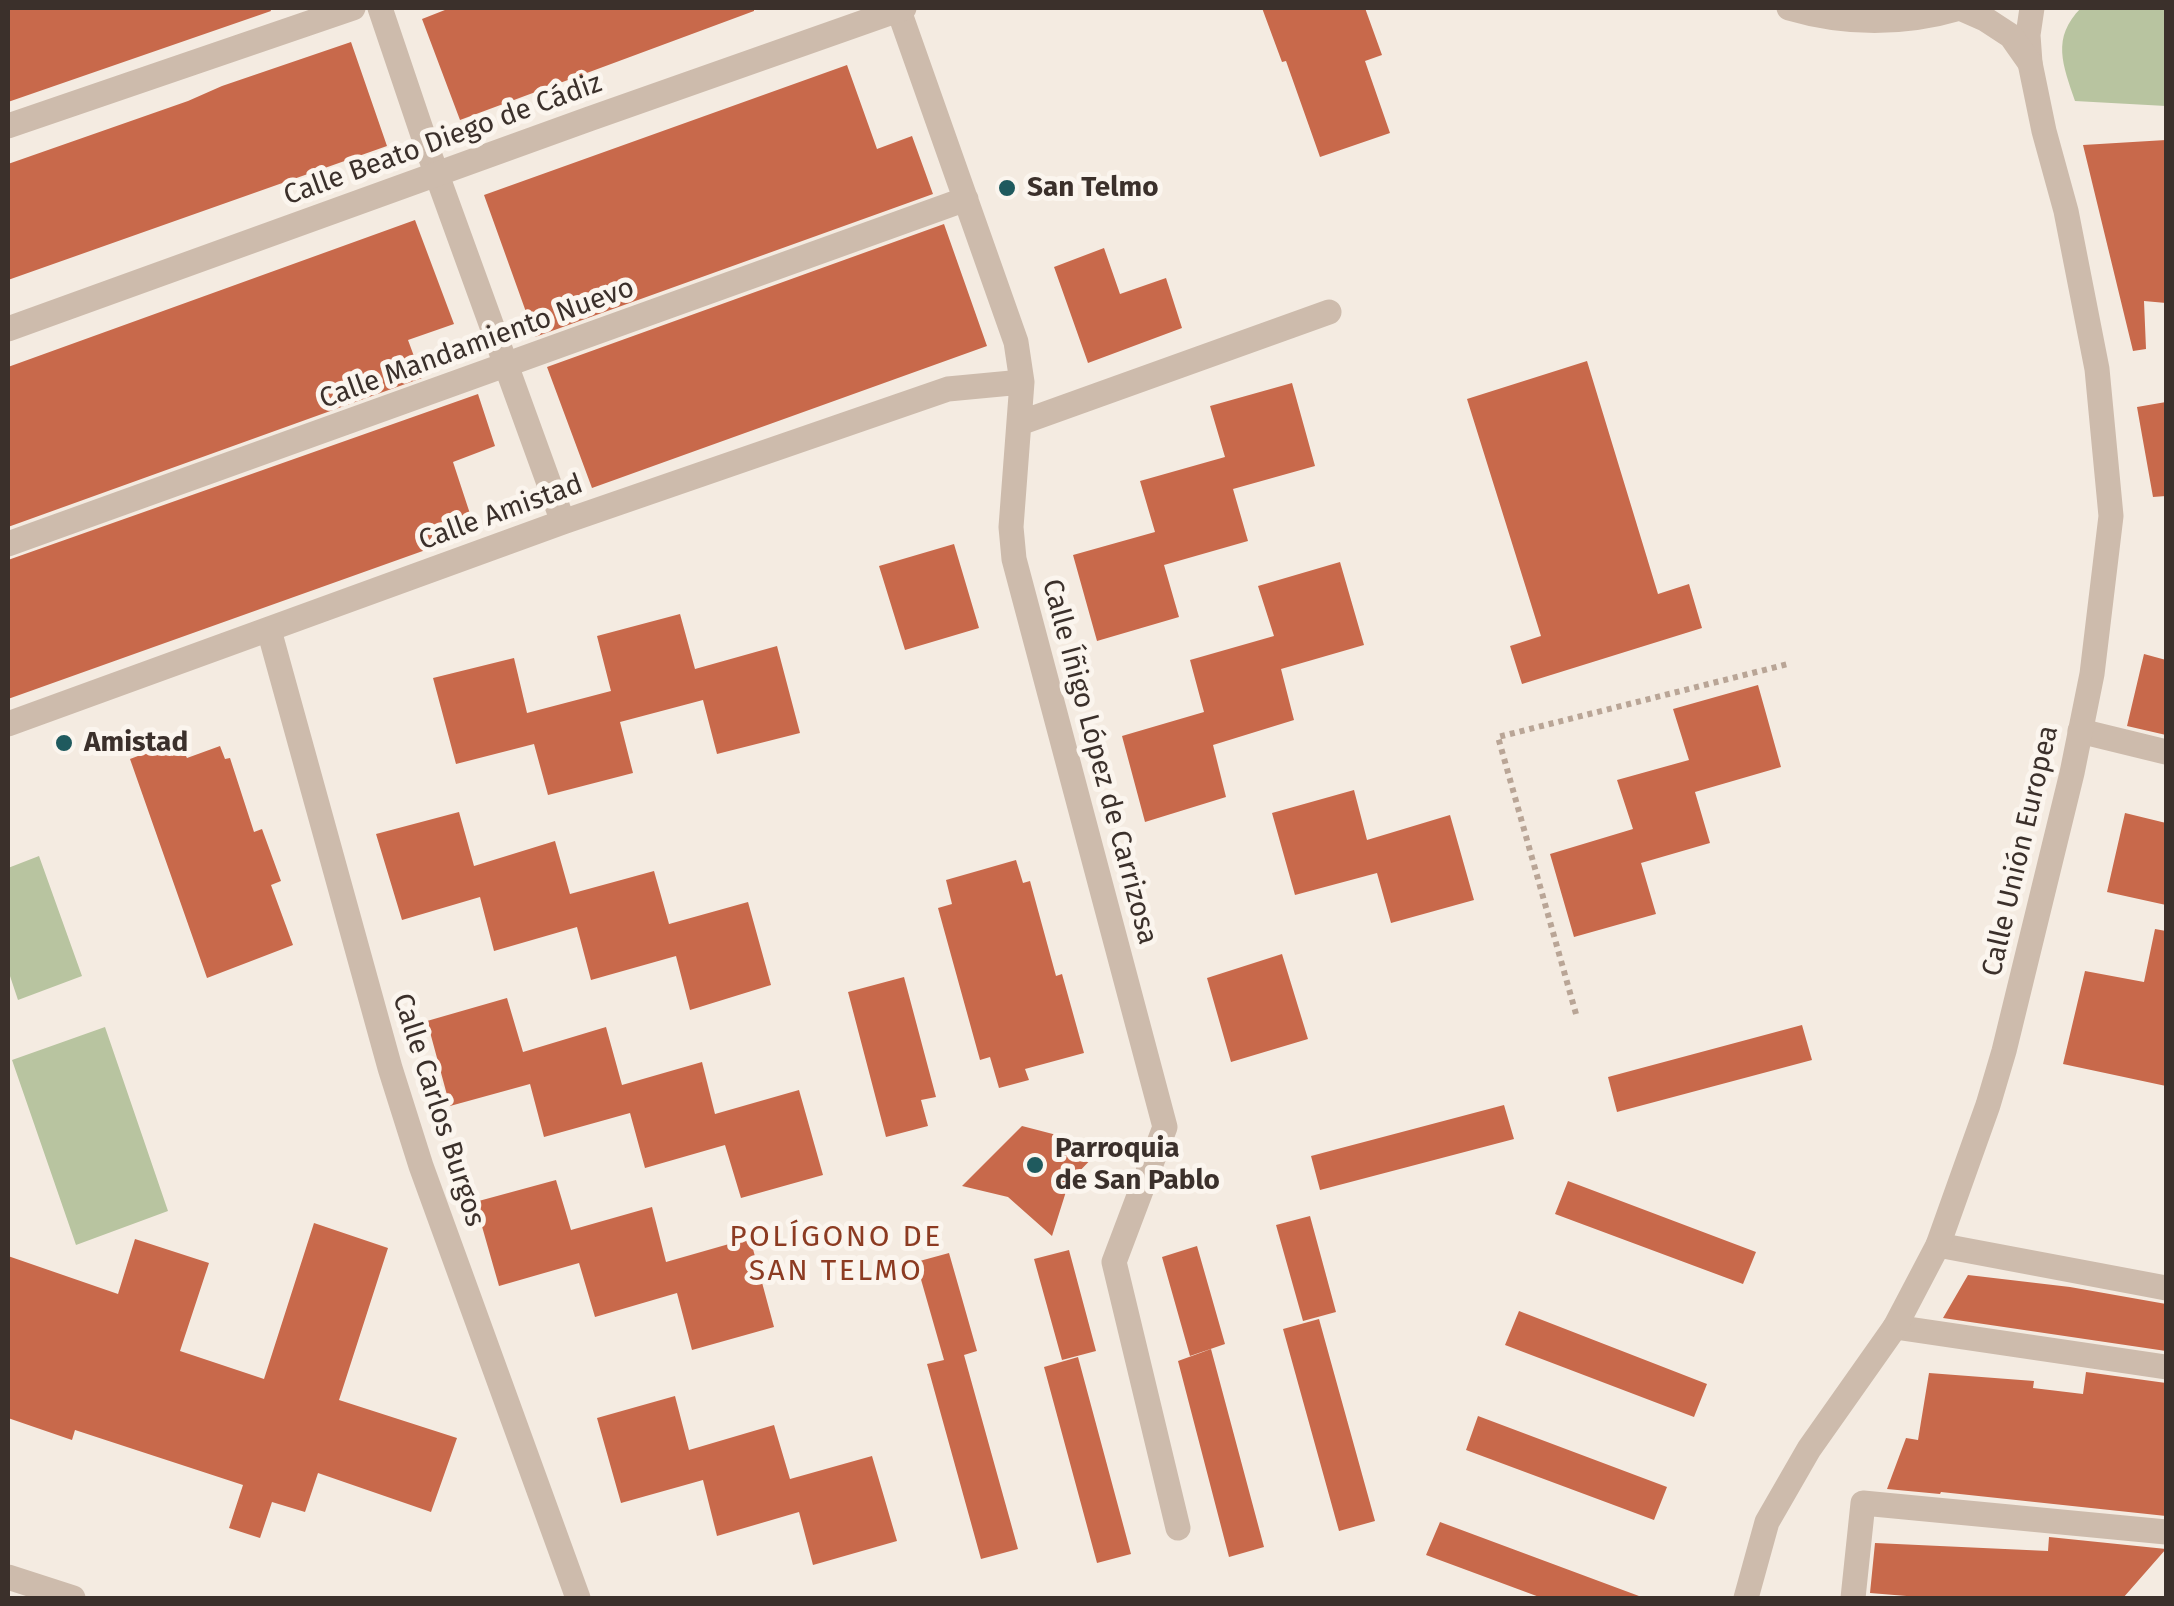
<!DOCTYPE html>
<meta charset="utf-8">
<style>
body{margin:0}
#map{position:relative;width:2174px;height:1606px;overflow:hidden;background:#f4ebe1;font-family:"Fira Sans",sans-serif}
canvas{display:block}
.frame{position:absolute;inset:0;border:10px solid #3b302b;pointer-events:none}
</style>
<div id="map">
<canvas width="2174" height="1606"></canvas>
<div class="frame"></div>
</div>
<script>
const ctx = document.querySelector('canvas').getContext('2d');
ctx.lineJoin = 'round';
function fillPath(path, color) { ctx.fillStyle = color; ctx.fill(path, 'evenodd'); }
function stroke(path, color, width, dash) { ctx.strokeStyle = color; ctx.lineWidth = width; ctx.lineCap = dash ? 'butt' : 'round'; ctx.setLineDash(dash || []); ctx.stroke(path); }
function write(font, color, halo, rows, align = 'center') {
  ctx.font = font + ' "Fira Sans",sans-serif'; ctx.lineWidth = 10; ctx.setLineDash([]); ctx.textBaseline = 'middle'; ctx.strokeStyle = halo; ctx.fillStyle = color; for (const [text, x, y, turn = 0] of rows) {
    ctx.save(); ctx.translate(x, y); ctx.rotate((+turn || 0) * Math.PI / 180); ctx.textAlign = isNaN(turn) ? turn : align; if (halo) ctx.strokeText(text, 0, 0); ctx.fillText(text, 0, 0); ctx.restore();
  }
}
const green = new Path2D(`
 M 2081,8 L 2166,8 L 2166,106 L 2075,101 C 2063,65 2051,38 2081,8 Z
 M 39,856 L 82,976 L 18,1000 L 8,970 L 8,868 Z
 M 105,1027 L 168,1211 L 76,1245 L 12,1060 Z`);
const building = new Path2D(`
 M 8,8 L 270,8 L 271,11 L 8,102 Z
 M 450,8 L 754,8 L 754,11 L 460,120 L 422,19 Z
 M 1262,8 L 1365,8 L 1382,55 L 1365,61 L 1390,133 L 1320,157 L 1286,61 L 1282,62 Z
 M 351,42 L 387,146 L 8,280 L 8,164 L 188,101 L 222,86 Z
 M 847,65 L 877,149 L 912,136 L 933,194 L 535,337 L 484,195 Z
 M 2166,140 L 2166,303 L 2144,301 L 2146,349 L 2133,351 L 2083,145 Z
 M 415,220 L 454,324 L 408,340 L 422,378 L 8,527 L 8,367 Z
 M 944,224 L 987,346 L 592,488 L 547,367 Z
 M 1104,248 L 1120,294 L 1166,278 L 1182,328 L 1088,363 L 1054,267 Z
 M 1587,361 L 1658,594 L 1689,584 L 1702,628 L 1522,684 L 1510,646 L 1541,636 L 1467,399 Z
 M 1292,383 L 1315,466 L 1233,489 L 1248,541 L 1164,565 L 1179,617 L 1097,641 L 1073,555 L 1155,532 L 1140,481 L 1225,457 L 1210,406 Z
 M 478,394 L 495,446 L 453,462 L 476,532 L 8,699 L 8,560 Z
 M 2166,402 L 2166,496 L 2153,497 L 2137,407 Z
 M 954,544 L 979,628 L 905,650 L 879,566 Z
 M 1340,562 L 1364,645 L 1281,669 L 1294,720 L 1213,745 L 1226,797 L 1145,822 L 1122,736 L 1204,712 L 1190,660 L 1274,636 L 1258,586 Z
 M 680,614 L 695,669 L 777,646 L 800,733 L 717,754 L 703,700 L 620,722 L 633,773 L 548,795 L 534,744 L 456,764 L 433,678 L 514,658 L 527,713 L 611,691 L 597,636 Z
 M 2144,654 L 2166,660 L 2166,735 L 2127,726 Z
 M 1758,685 L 1781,767 L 1695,792 L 1710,843 L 1641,863 L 1656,914 L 1574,937 L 1550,854 L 1633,829 L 1617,780 L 1689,760 L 1673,709 Z
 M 167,745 L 172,756 L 184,752 L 187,758 L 220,746 L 225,759 L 230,758 L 254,832 L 262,829 L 281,881 L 271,885 L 293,945 L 207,978 L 130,759 Z
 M 1354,790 L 1367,840 L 1450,815 L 1474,900 L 1391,923 L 1377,873 L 1295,895 L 1272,813 Z
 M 459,812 L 474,866 L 555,841 L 570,894 L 654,871 L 669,924 L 748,902 L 771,985 L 690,1010 L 676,956 L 591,980 L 577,927 L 494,951 L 480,897 L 402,920 L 376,834 Z
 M 2125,813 L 2166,823 L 2166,905 L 2107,892 Z
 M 1016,860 L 1023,883 L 1030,881 L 1056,976 L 1062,974 L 1084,1053 L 1025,1069 L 1029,1080 L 999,1088 L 990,1057 L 980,1060 L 938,908 L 952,904 L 946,880 Z
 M 2155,929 L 2166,931 L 2166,1086 L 2063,1064 L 2085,971 L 2144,982 Z
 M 1282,954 L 1308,1039 L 1231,1062 L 1207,978 Z
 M 904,977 L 936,1097 L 921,1100 L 928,1126 L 886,1137 L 848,992 Z
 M 507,998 L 523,1052 L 606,1027 L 622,1085 L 702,1062 L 715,1114 L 799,1090 L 823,1175 L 741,1198 L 725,1145 L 645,1168 L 630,1113 L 544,1137 L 530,1084 L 450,1106 L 427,1021 Z
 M 1802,1025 L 1812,1060 L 1617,1112 L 1608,1077 Z
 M 1504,1105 L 1514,1139 L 1320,1190 L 1311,1156 Z
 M 1022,1126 L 1103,1147 L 1069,1182 L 1052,1236 L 1008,1197 L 962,1186 Z
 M 556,1180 L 571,1230 L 652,1207 L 666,1262 L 750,1238 L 774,1327 L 692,1350 L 677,1293 L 595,1317 L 579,1263 L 499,1286 L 475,1202 Z
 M 1568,1181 L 1756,1252 L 1743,1284 L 1555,1214 Z
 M 1310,1216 L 1336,1312 L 1303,1321 L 1276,1225 Z
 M 314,1223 L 388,1248 L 339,1400 L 457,1438 L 431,1512 L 318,1473 L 305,1512 L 272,1502 L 260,1538 L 229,1528 L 243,1485 L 75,1430 L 72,1440 L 8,1418 L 8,1256 L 118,1294 L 135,1239 L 209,1263 L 180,1351 L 264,1379 Z
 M 1197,1246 L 1225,1344 L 1190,1356 L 1162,1257 Z
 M 1069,1250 L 1096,1351 L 1062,1360 L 1034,1259 Z
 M 949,1253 L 977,1351 L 964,1355 L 1018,1549 L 981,1559 L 927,1364 L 944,1360 L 916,1262 Z
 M 1968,1275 L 2070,1287 L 2166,1304 L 2166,1351 L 1943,1318 Z
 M 1519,1311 L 1707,1384 L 1694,1417 L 1505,1345 Z
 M 1319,1319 L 1375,1521 L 1339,1531 L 1283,1329 Z
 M 1211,1349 L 1264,1547 L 1229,1557 L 1178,1361 Z
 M 1078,1357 L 1131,1554 L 1097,1563 L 1044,1367 Z
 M 2086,1372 L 2166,1383 L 2166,1516 L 1941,1492 L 1940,1494 L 1887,1489 L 1906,1438 L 1918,1440 L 1929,1373 L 2034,1381 L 2033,1388 L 2083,1394 Z
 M 675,1396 L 689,1450 L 774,1425 L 790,1479 L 872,1456 L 897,1541 L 813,1565 L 799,1512 L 717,1536 L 703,1480 L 621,1503 L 597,1418 Z
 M 1478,1416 L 1667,1487 L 1654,1520 L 1466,1450 Z
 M 1440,1522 L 1639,1596 L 1638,1598 L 1542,1598 L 1426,1555 Z
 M 2049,1537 L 2166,1549 L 2123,1598 L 1931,1598 L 1870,1593 L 1875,1543 L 2048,1551 Z`);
const path = new Path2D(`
 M 1576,1014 L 1498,737 L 1788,664`);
const minor = new Path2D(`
 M 380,8 L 429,153 L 563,522
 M 898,8 L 1016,342 L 1022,382 L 1011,527 L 1014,559 L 1165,1127 L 1114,1262 L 1178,1528
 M 2030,63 L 2028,35 L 2032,8
 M 8,126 L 353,8
 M 1020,423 L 1329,312
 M 8,544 L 966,199
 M 269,630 L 390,1068 L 421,1166 L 578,1598
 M 8,724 L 563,522 L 948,389 L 1022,382
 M 2080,731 L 2166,752
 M 1938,1245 L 2166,1288
 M 1895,1327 L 2166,1367
 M 1853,1598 L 1863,1503 L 2166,1532`);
const tertiary = new Path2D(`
 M 8,329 L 589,119 L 904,8
 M 8,1577 L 73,1598
 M 1746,1598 L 1767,1522 L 1809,1449 L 1895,1327 L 1938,1245 L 1988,1105 L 2004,1051 L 2072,773 L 2092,674 L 2111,516 L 2097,369 L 2066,211 L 2044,131 L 2030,63 L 2011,36 L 1985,19 L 1960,8 C 1902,25 1847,25 1789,8`);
const markers = [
 [1007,188,10,"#1f5a5e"],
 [64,743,10,"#1f5a5e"],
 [1035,1165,10,"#1f5a5e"]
];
const streetNames = [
 ["Calle Beato Diego de Cádiz",443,140,-20],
 ["Calle Mandamiento Nuevo",477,344,-20],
 ["Calle Amistad",501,513,-20],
 ["Calle Íñigo López de Carrizosa",1099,762,75],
 ["Calle Unión Europea",2021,851,-77],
 ["Calle Carlos Burgos",438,1110,72]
];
const poiNames = [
 ["San Telmo",1027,188],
 ["Amistad",84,743],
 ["Parroquia",1055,1149],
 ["de San Pablo",1055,1181]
];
const neighbourhoodNames = [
 ["POLÍGONO DE",836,1238],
 ["SAN TELMO",836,1272]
];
fillPath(green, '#b8c4a0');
fillPath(building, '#c8694b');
stroke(path, '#b9a596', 6, [5, 5]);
stroke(minor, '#cdbbac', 25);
stroke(tertiary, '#cdbbac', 25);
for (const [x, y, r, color] of markers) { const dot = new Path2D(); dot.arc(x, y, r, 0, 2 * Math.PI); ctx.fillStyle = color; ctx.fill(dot); stroke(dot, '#fbf5ee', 4); }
write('28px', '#3b302b', '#fbf5ee', streetNames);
write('bold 28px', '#3b302b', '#fbf5ee', poiNames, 'left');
ctx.letterSpacing = '2.5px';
write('30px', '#8c3b22', '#fbf5ee', neighbourhoodNames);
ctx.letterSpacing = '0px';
</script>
